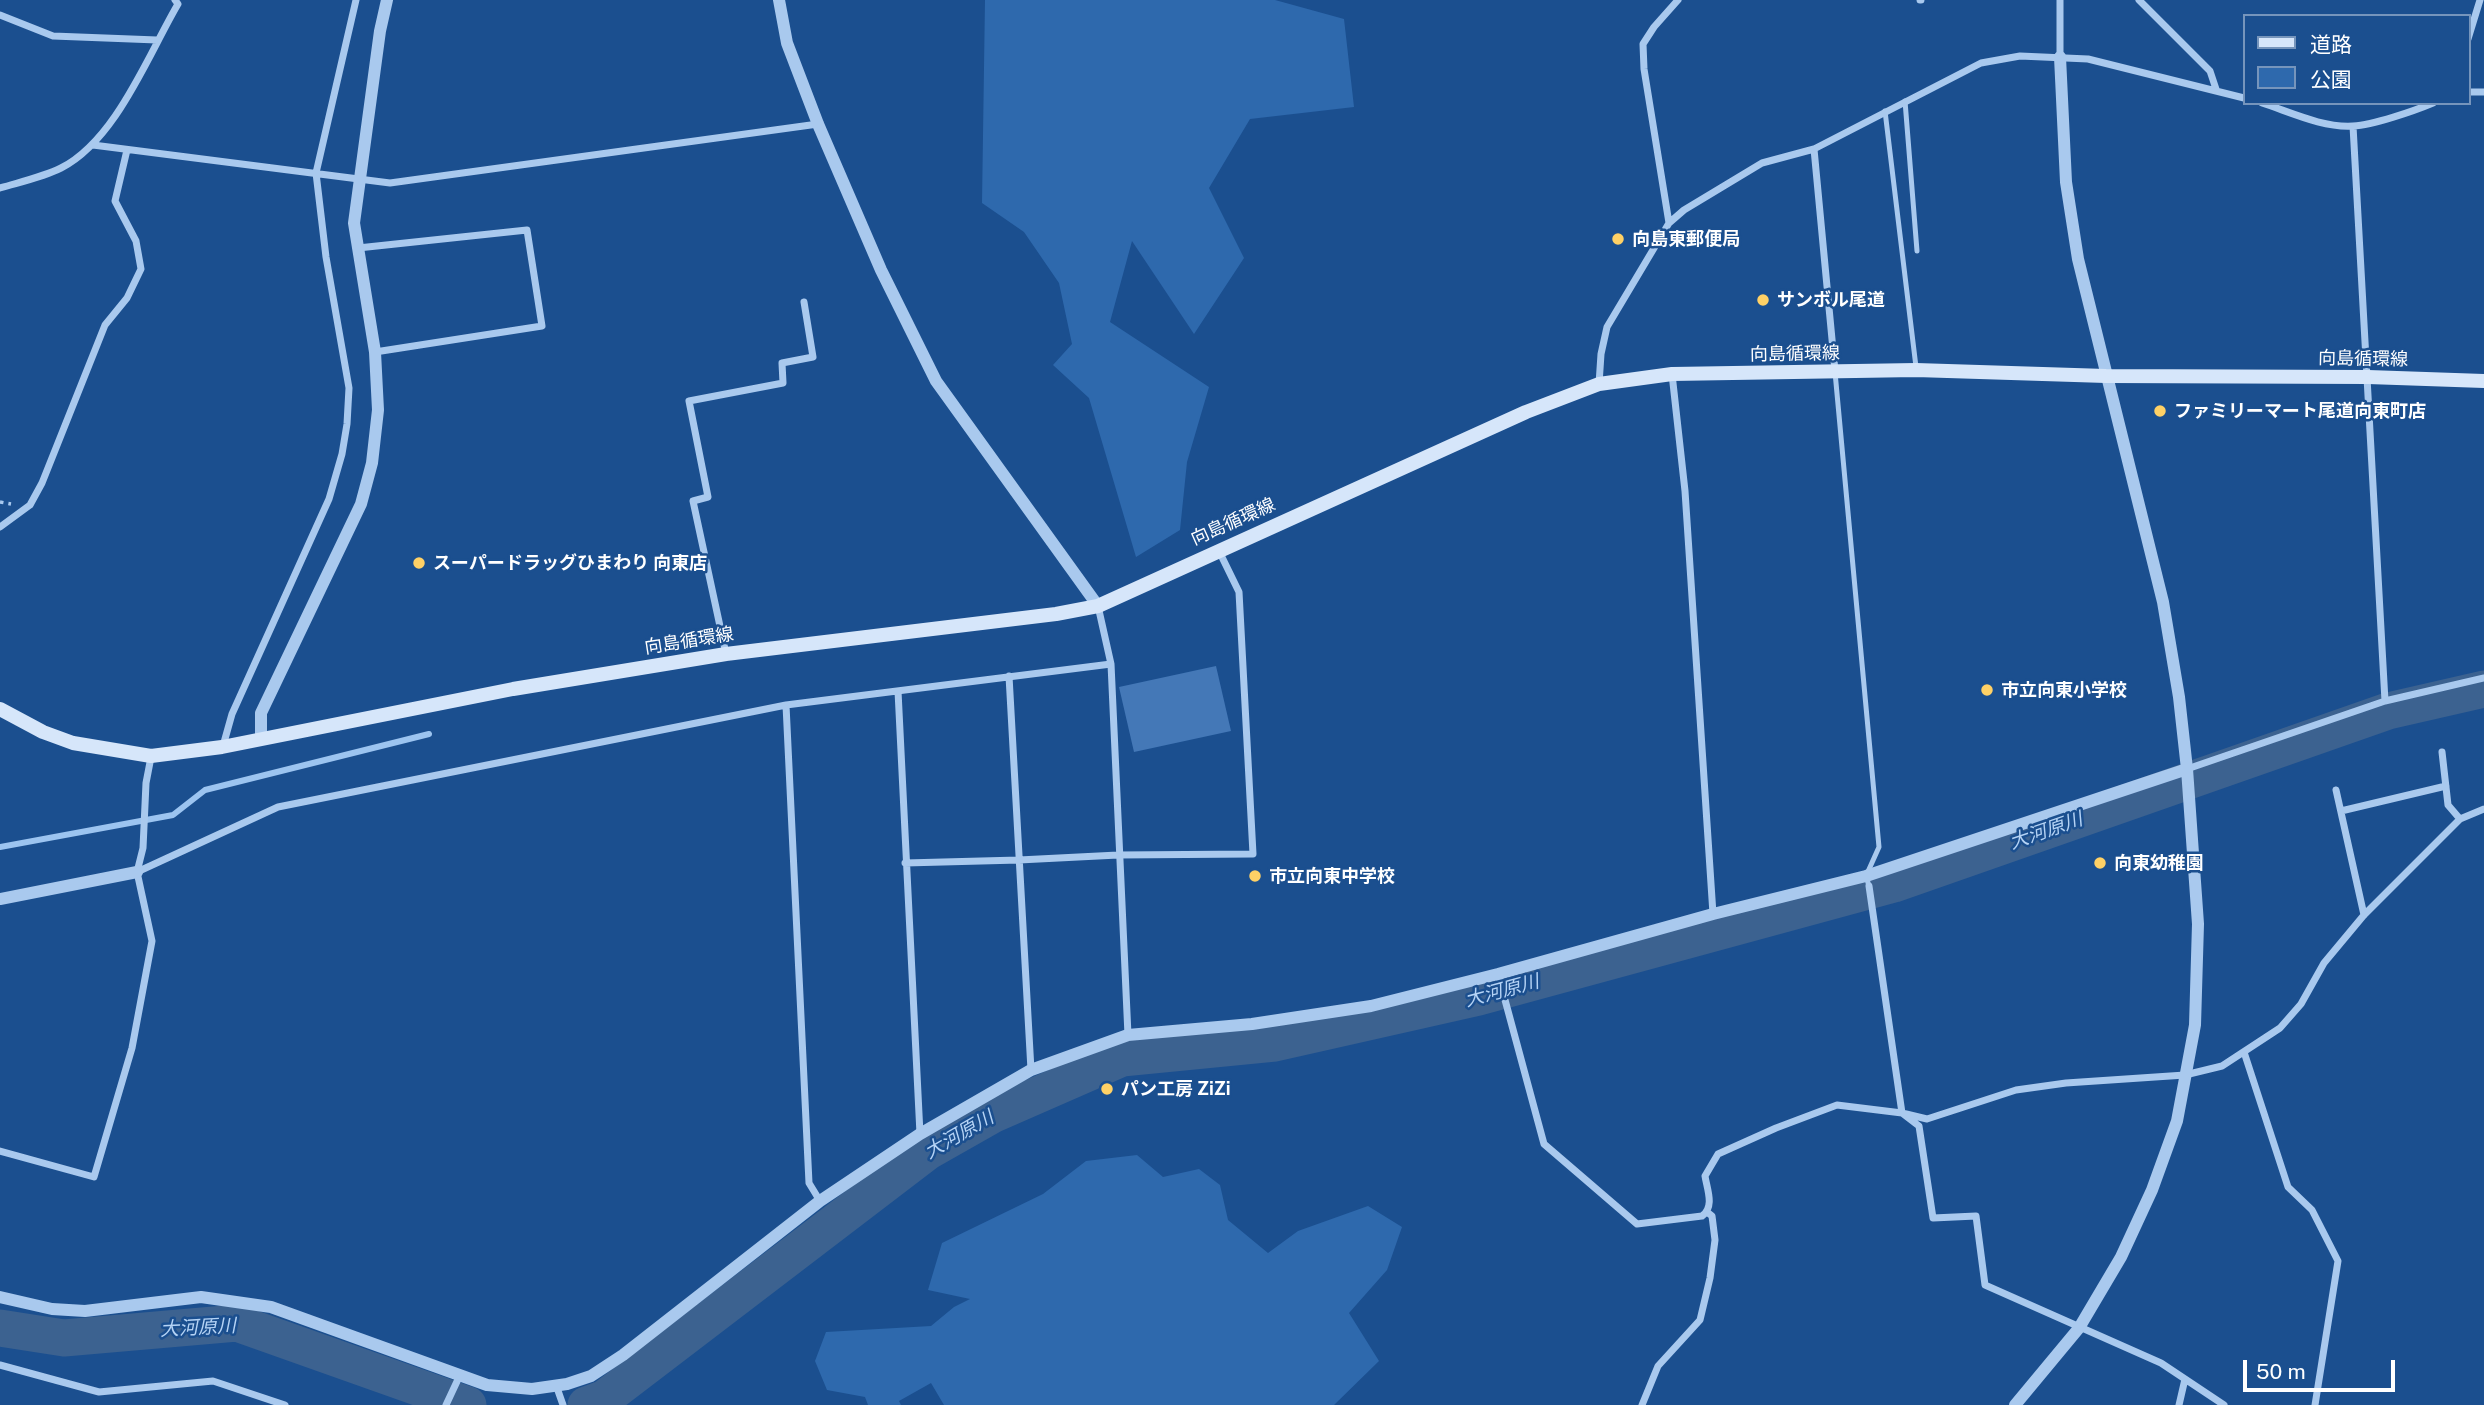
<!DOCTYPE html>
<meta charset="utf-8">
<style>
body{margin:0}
#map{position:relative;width:2484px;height:1405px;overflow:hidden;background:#1b4f8f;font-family:"Public Sans","Noto Sans JP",sans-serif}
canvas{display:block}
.legend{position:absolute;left:2243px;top:14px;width:228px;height:91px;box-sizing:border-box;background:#1b4f8f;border:2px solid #7695bc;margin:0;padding:9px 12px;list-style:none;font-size:21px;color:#fff}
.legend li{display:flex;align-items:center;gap:14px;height:35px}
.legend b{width:35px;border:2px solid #7695bc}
.scale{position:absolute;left:2243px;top:1360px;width:152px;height:32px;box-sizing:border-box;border:4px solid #fff;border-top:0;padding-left:9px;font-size:21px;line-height:24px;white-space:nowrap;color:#fff;-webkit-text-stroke:5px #1b4f8f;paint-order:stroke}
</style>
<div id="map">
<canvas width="2484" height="1405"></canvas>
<ul class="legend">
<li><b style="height:9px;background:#d6e6fa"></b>道路</li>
<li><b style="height:19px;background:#2e69ad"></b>公園</li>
</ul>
<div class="scale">50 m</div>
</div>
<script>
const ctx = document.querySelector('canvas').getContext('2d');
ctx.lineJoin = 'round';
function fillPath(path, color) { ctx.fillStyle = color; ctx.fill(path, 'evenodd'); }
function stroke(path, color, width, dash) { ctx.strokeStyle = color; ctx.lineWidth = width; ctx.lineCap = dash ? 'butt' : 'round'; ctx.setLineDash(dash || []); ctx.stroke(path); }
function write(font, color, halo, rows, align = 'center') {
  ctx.font = font + ' "Public Sans","Noto Sans JP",sans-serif'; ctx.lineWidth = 5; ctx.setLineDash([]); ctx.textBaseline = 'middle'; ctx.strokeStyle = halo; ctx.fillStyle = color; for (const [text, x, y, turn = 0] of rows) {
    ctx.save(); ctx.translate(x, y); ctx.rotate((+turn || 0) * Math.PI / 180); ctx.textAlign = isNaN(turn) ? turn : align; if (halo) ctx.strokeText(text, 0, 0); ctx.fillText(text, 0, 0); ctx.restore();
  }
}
const green = new Path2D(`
 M 985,0 L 1275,0 L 1344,19 L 1354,107 L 1250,119 L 1209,188 L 1244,258 L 1194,334 L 1132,241 L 1110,322 L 1209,387 L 1187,462 L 1180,530 L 1136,557 L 1089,398 L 1053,365 L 1072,344 L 1059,283 L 1024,232 L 982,203 Z
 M 1137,1155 L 1163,1177 L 1199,1169 L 1220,1185 L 1228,1220 L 1268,1253 L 1298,1231 L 1368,1206 L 1402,1227 L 1387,1270 L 1349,1313 L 1379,1361 L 1334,1405 L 944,1405 L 931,1383 L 899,1401 L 901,1405 L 868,1405 L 865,1397 L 827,1390 L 815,1361 L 826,1332 L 931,1326 L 954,1307 L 970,1299 L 928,1290 L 942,1243 L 1043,1194 L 1086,1161 Z`);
const stream = new Path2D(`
 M 0,847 L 173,815 L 205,790 L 429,734`);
const river = new Path2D(`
 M 0,1328 L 64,1338 L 237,1323 L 468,1405
 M 586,1405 L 605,1398 L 927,1152 L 994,1114 L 1122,1058 L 1275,1043 L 1479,997 L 1894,884 L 2388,711 L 2484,689`);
const building = new Path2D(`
 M 1216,666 L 1231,731 L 1134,752 L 1119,687 Z`);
const path = new Path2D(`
 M 0,502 L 11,504`);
const service = new Path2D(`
 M 1905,101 L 1917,251
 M 1885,111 L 1916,367
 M 1835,372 L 1879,847 L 1866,876 L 1869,886`);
const minor = new Path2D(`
 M 1920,0 L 1921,0
 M 2139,0 L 2210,71 L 2216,89
 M 0,15 L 53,36 L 157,40
 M 2468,39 L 2480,0
 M 2060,57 L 2060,0
 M 2468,92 L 2484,92
 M 2262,103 C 2290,112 2323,128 2353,126 C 2373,125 2414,111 2433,103
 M 2353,126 L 2385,701
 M 93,145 L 390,183 L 818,124
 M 1814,149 L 1835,371
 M 0,188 C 20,182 43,177 61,168 C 116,140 148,55 178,4 L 175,0
 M 1669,223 L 1644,69 L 1643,44 L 1654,27 L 1678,0
 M 358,248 L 527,230 L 542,326 L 375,352
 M 1672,374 L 1685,491 L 1713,914
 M 1599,384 L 1601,354 L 1607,327 L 1669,223 L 1684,210 L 1762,163 L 1814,149 L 1981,63 L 2020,56 L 2088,59 L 2244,98
 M 0,527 L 30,505 L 42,483 L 105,325 L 127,298 L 141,269 L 136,241 L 115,201 L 127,150
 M 1098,606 L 1111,664 L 1128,1035
 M 726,654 L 693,501 L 708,497 L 689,401 L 783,383 L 782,363 L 813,357 L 804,302
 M 1009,676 L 1031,1070
 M 898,691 L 920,1134
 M 786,705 L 809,1183 L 820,1201
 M 223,746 L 232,714 L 329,499 L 342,454 L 347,424 L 349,388 L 326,257 L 316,173 L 356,0
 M 2442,752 L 2448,805 L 2460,819
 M 2187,769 L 2385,701 L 2484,678
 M 2336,790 L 2364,915
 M 2341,811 L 2446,786
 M 905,863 L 1019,860 L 1118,855 L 1253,854 L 1239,592 L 1219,551
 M 137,872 L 278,807 L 786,705 L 1111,664
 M 1869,886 L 1902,1113 L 1919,1126 L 1933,1218 L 1976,1216 L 1985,1285 L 2161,1363 L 2224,1405
 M 1498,974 L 1544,1144 L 1637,1224 L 1702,1216 C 1715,1207 1707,1189 1705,1176 L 1718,1154 L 1776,1128 L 1837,1105 L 1902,1113 L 1927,1119 L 2016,1090 L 2066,1083 L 2185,1075 L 2222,1066 L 2280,1028 L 2301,1004 L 2324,963 L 2364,915 L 2460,819 L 2484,809
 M 2244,1052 L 2288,1187 L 2312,1210 L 2338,1261 L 2315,1405
 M 0,1151 L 94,1177 L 132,1048 L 152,941 L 137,872 L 143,848 L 146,783 L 151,757
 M 0,1365 L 99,1392 L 213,1381 L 285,1405
 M 556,1385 L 563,1405
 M 446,1405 L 460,1375
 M 1642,1405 L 1658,1366 L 1700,1320 L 1710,1278 L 1715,1240 L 1712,1216 L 1707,1212
 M 2179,1405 L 2185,1379`);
const tertiary = new Path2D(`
 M 779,0 L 787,43 L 818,124 L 881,270 L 936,381 L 1098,606
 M 261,739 L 261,713 L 361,504 L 372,463 L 378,410 L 375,352 L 354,223 L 380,31 L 387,0
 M 0,899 L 137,872
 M 0,1297 L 52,1309 L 85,1311 L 201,1297 L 271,1307 L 487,1385 L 532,1389 L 567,1384 L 591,1376 L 623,1355 L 820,1201 L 920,1134 L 1031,1070 L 1128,1035 L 1252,1024 L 1371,1006 L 1498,974 L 1713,914 L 1866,876 L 2187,769
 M 2015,1405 L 2079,1328 L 2121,1257 L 2152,1190 L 2177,1121 L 2195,1025 L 2198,924 L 2187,769 L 2179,697 L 2163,602 L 2078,259 L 2066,182 L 2060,57`);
const secondary = new Path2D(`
 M 0,709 L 43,732 L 73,743 L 151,756 L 222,747 L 513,689 L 726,654 L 1056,614 L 1098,606 L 1526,412 L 1599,384 L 1672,374 L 1916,370 L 2106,376 L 2368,377 L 2484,381`);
const markers = [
 [1618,239,7,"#ffd166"],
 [1763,300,7,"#ffd166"],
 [2160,411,7,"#ffd166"],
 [419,563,7,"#ffd166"],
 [1987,690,7,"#ffd166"],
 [2100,863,7,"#ffd166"],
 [1255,876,7,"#ffd166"],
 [1107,1089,7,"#ffd166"]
];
const poiNames = [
 ["向島東郵便局",1632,239],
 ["サンボル尾道",1777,300],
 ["ファミリーマート尾道向東町店",2174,411],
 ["スーパードラッグひまわり 向東店",433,563],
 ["市立向東小学校",2001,690],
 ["向東幼稚園",2114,863],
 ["市立向東中学校",1269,876],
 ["パン工房 ZiZi",1121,1089]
];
const streetNames = [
 ["向島循環線",1795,354,-1],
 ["向島循環線",2363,359,1],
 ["向島循環線",1233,522,-24],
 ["向島循環線",689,641,-9]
];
const waterNames = [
 ["大河原川",2046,831,-19],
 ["大河原川",1502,991,-15],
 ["大河原川",959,1135,-30],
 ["大河原川",198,1328,-3]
];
fillPath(green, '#2e69ad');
stroke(stream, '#9cc4f0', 6);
stroke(river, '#3c6290', 37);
fillPath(building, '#4478b7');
stroke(path, '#a9c9ee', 3.5, [3.5, 5]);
stroke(service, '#a9c9ee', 5);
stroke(minor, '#a9c9ee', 7);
stroke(tertiary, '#a9c9ee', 12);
stroke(secondary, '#d6e6fa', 14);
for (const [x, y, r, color] of markers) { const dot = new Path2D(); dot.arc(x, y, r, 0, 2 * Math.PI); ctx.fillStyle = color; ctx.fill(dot); stroke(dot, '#1b4f8f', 2.5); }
write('bold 18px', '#fff', '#1b4f8f', poiNames, 'left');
write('18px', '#fff', '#1b4f8f', streetNames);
write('italic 19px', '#b5d3f5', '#1b4f8f', waterNames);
</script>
